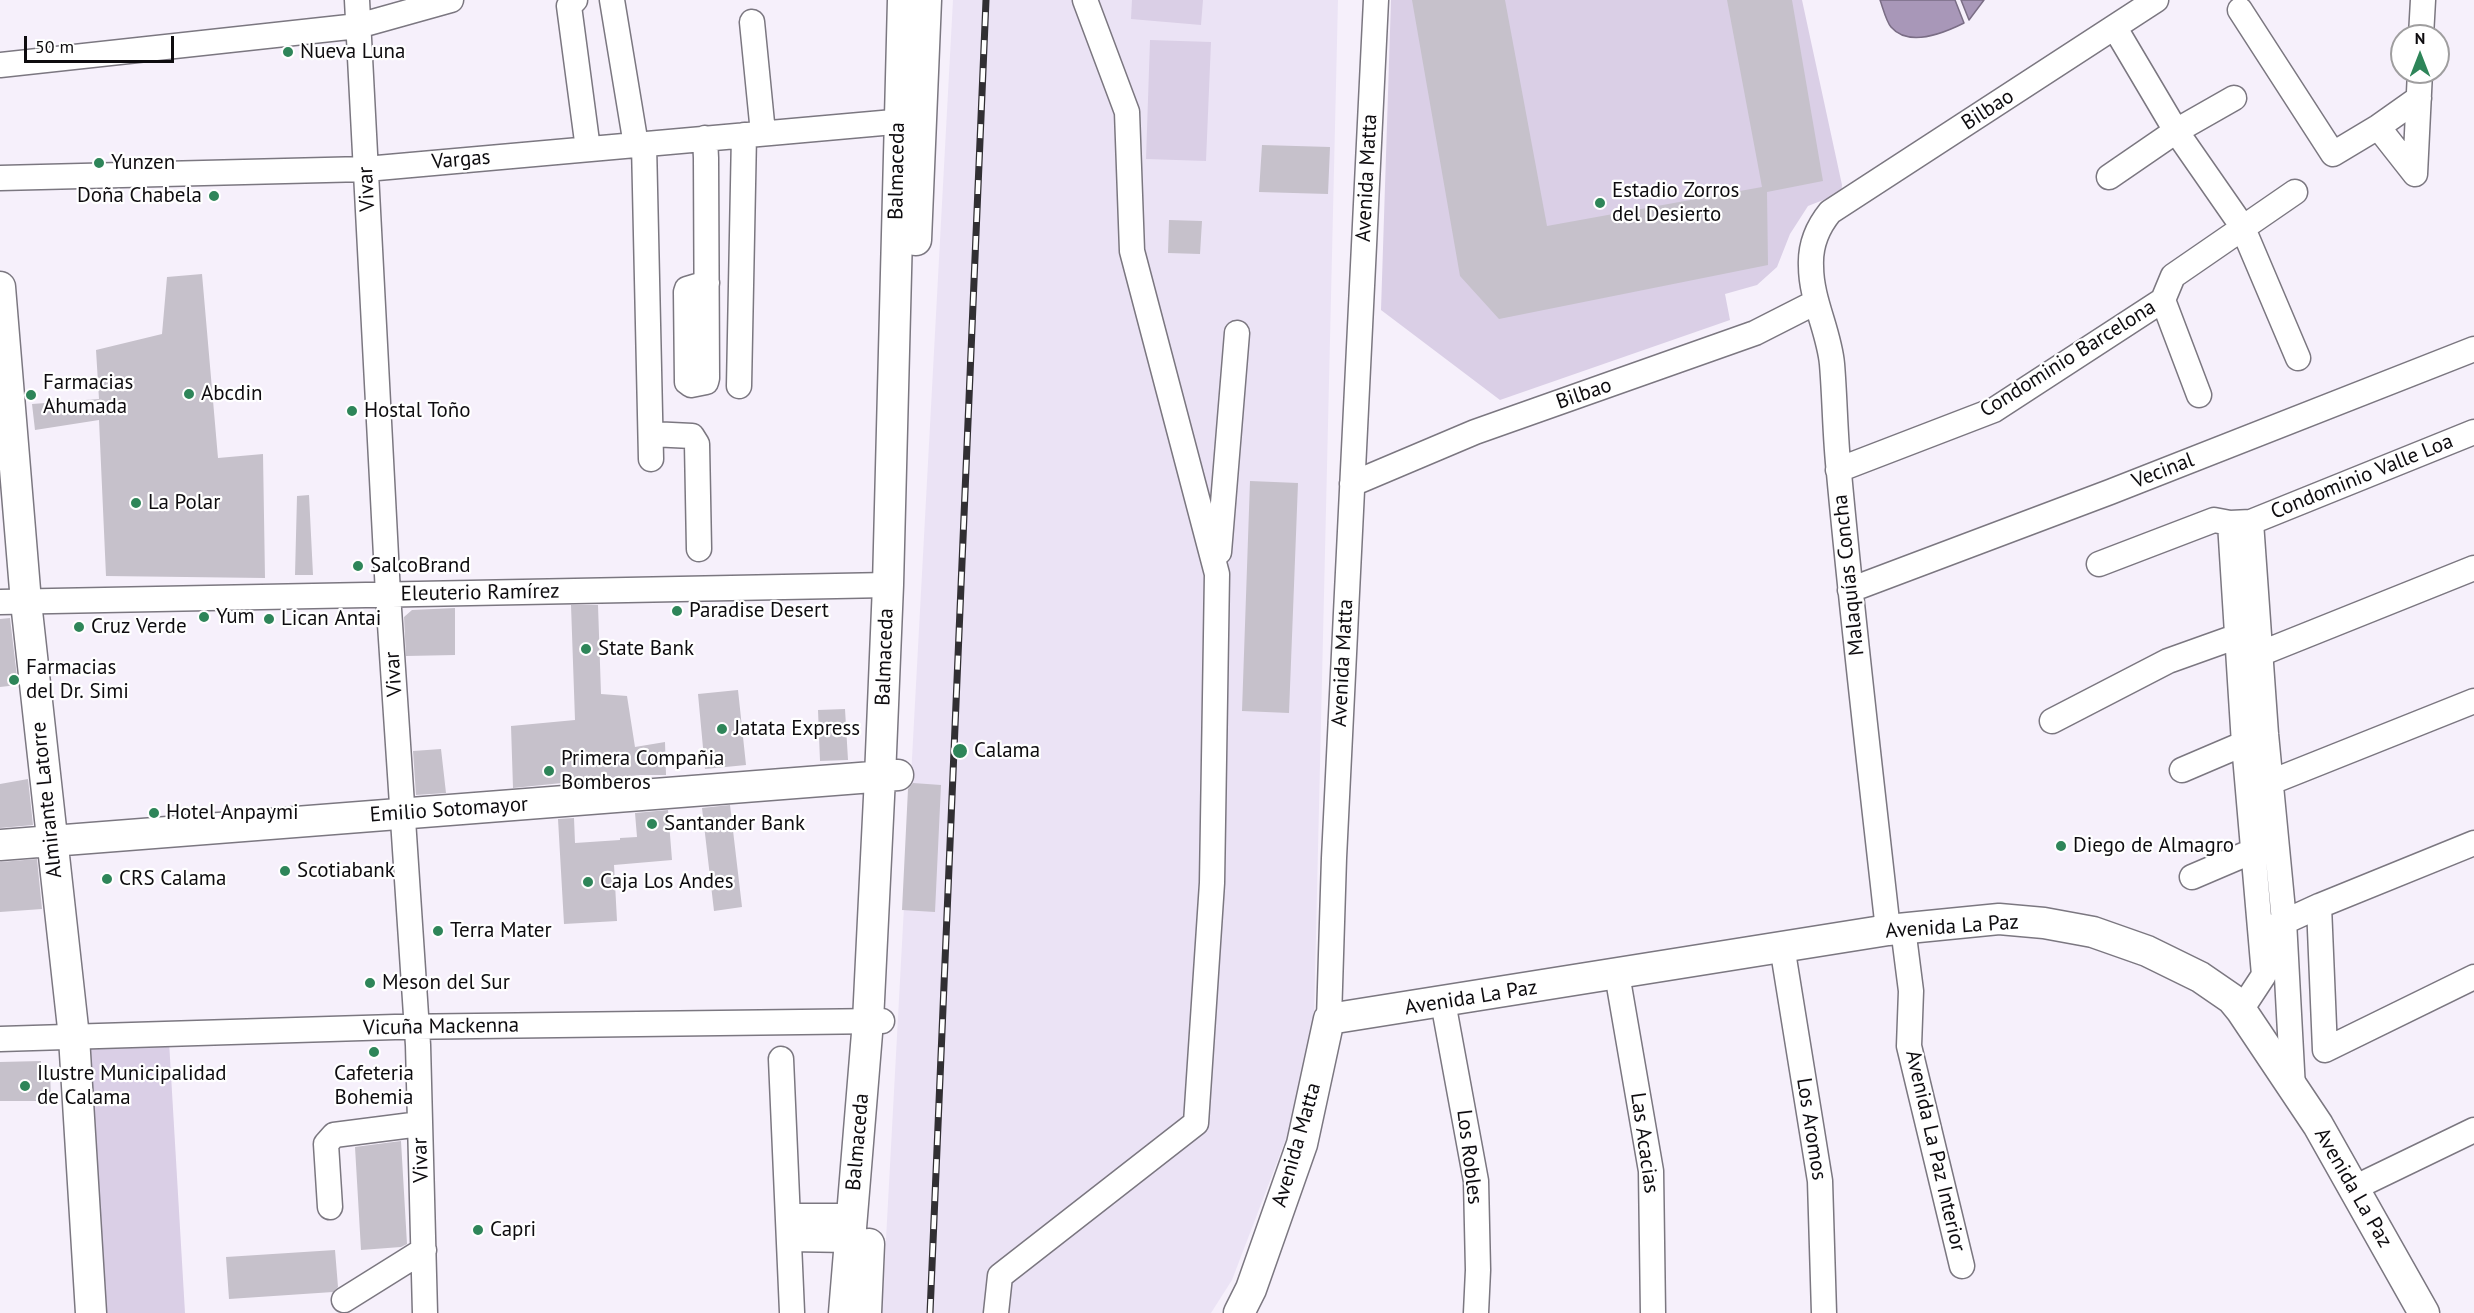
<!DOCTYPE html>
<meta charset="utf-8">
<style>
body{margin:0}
#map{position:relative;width:2474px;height:1313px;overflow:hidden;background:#f6f0fb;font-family:"PT Sans",sans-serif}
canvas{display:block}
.north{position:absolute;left:2390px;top:24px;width:60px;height:60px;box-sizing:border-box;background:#fff;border:2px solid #9f9e9f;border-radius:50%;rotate:0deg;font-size:16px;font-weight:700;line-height:24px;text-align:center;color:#0e0c0f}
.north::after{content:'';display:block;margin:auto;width:21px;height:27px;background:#2e8559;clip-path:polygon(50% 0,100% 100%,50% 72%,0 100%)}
.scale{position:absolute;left:24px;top:36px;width:150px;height:27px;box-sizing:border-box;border:3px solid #0e0c0f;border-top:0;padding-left:8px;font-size:18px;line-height:21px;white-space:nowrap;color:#0e0c0f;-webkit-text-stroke:4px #fff;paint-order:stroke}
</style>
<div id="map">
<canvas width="2474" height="1313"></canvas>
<div class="north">N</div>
<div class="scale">50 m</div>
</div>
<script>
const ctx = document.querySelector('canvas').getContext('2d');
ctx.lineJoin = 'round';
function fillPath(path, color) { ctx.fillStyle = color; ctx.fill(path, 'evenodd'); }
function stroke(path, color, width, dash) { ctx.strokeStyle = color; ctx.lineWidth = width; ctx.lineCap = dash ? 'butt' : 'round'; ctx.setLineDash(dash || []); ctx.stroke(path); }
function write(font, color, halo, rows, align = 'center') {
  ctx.font = font + ' "PT Sans",sans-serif'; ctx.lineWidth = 4.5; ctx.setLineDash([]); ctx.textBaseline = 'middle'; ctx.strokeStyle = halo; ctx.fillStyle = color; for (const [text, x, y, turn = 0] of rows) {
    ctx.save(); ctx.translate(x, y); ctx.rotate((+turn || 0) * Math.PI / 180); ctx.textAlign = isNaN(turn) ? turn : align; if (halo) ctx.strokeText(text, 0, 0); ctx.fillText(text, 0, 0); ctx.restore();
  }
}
const built = new Path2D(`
 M 953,0 L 1338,0 L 1314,1020 L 1289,1131 L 1232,1280 L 1211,1313 L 882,1313 Z`);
const green = new Path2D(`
 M 1132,0 L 1203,0 L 1201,25 L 1131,19 Z
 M 1391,0 L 1802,0 L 1842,185 L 1841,193 L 1808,206 L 1790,234 L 1777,267 L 1757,285 L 1725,294 L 1730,320 L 1500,400 L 1381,310 Z
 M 1150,40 L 1211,42 L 1206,161 L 1146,159 Z
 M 169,1041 L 185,1313 L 101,1313 L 82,1043 Z`);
const water = new Path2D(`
 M 1880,0 L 1955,0 L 1964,23 C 1944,33 1909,48 1891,27 C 1886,21 1883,8 1880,0 Z
 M 1961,0 L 1984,0 L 1969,20 Z`);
const building = new Path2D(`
 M 1412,0 L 1505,0 L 1547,226 L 1762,187 L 1727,0 L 1792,0 L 1823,181 L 1767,192 L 1768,265 L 1499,319 L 1460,276 Z
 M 1262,145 L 1330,147 L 1328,194 L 1259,192 Z
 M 1169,220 L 1202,221 L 1200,254 L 1168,253 Z
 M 202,274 L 218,458 L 263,454 L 265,578 L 106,576 L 99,420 L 35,430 L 32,404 L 99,399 L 96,350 L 162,334 L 167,277 Z
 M 1250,481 L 1298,483 L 1289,713 L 1242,711 Z
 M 309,495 L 313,575 L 295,575 L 297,496 Z
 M 571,605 L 598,605 L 601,694 L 627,696 L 635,747 L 665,742 L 666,775 L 640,775 L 513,788 L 511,726 L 575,720 Z
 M 455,608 L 455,655 L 406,656 L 404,617 L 412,610 Z
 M 10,618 L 18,685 L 0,687 L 0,619 Z
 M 738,690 L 746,765 L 705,769 L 698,694 Z
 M 845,709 L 848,760 L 820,761 L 818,710 Z
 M 441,749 L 446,793 L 416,795 L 413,751 Z
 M 28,779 L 33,825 L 0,828 L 0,784 Z
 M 913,783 L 941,785 L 935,912 L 902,910 L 908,789 Z
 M 730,805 L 742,907 L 714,911 L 702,808 Z
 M 668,810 L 672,860 L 614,865 L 617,921 L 564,924 L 558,819 L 574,818 L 575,843 L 620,840 L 620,838 L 637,837 L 635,813 Z
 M 37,859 L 42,909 L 0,912 L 0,862 Z
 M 41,1061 L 41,1070 L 50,1070 L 51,1101 L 0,1101 L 0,1062 Z
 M 401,1141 L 407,1244 L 401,1247 L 361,1250 L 355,1147 Z
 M 335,1250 L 338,1287 L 333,1292 L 229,1299 L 226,1257 Z`);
const minor = new Path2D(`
 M 357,0 L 388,594 L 418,1045 L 425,1313
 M 575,0 L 569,6 L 588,149
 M 612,0 L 636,145
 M 2240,10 L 2333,154 L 2378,127 L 2419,98
 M 752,22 L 763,133
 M 2115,28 L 2176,131 L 2242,226 L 2298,358
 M 2421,36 L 2423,0
 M 0,65 L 358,26 L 451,0
 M 2378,127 L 2415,174
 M 705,138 L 706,158 L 707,378 L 706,382 L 691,385 L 687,382 L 686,292 L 687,289 L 707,283
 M 644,144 L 651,459
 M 2415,174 L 2420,72
 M 2109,177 L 2176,131 L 2234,98
 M 0,178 L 366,169 L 916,120
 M 2163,300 L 2199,395
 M 739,386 L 744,135
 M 651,434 L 692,436 L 697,444 L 699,549
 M 1838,470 L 1994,410 L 2163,300 L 2173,276 L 2295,192
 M 1352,484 L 1475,432 L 1755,333 L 1816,302
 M 2251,522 L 2266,734 L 2284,921 L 2293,1089
 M 2230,523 L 2244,744 L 2264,975 L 2241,1010
 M 1219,552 L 1237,333
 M 2099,564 L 2214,520 L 2230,523 L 2251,522 L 2474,432
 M 1850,590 L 2110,492 L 2474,349
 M 0,602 L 888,585
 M 2247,659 L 2474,568
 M 2052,721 L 2168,661 L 2252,631
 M 2182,770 L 2257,738
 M 2256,788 L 2474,701
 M 2192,877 L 2267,845
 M 2319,906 L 2325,1050 L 2474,977
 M 1903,928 L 1911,991 L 1909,1046 L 1962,1266
 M 2271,928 L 2319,906 L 2474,843
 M 1888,930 C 1871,777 1853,625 1839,473 C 1835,437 1835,400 1832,364 C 1829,331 1811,300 1811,266 C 1810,245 1817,228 1830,212 L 2156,0
 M 1782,946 L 1820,1181 L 1824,1313
 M 1617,974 L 1651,1171 L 1653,1313
 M 1443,1002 L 1476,1181 L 1478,1270 L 1476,1313
 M 1329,1019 L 1334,858 L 1376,0
 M 0,1039 L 395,1027 L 882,1021
 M 781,1059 L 792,1312
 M 2354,1188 L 2474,1130
 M 330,1207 L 326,1144 L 334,1135 L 420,1124
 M 788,1216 L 852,1216
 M 789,1239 L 850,1240
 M 344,1300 L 424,1250
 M 996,1313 L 1000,1276 L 1196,1123 L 1212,883 L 1217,574 L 1132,251 L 1127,112 L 1085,0`);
const major = new Path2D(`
 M 916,240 L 926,0
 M 0,287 L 26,602 L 74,1037 L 91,1313
 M 0,845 L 898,775
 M 844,1313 L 868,1021 L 880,777 L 888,585 L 903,0
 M 866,1313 L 869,1244
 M 1239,1313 L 1251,1289 L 1302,1144 L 1329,1019 L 1888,930 L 1999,919 L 2044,923 L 2093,932 L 2147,951 L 2200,977 L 2232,999 L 2241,1010 L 2318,1125 L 2424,1313`);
const rail = new Path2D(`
 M 930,1313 L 986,0`);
const markers = [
 [288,52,6,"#2e8559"],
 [99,163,6,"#2e8559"],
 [214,196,6,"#2e8559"],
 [1600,203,6,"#2e8559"],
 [189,394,6,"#2e8559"],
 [31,395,6,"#2e8559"],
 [352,411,6,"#2e8559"],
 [136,503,6,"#2e8559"],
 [358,566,6,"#2e8559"],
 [677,611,6,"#2e8559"],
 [204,617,6,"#2e8559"],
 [269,619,6,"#2e8559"],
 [79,627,6,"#2e8559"],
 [586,649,6,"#2e8559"],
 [14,680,6,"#2e8559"],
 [722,729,6,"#2e8559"],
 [960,751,8,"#2e8559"],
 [549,771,6,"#2e8559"],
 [154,813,6,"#2e8559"],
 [652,824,6,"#2e8559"],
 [2061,846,6,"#2e8559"],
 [285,871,6,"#2e8559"],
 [107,879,6,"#2e8559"],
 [588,882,6,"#2e8559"],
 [438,931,6,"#2e8559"],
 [370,983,6,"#2e8559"],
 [374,1052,6,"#2e8559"],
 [25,1086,6,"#2e8559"],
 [478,1230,6,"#2e8559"]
];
const poiNames = [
 ["Nueva Luna",300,52],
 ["Yunzen",111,163],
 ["Estadio Zorros",1612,191],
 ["del Desierto",1612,215],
 ["Doña Chabela",202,196,"right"],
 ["Farmacias",43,383],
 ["Ahumada",43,407],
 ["Abcdin",201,394],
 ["Hostal Toño",364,411],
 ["La Polar",148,503],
 ["SalcoBrand",370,566],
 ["Paradise Desert",689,611],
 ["Yum",216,617],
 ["Lican Antai",281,619],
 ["Cruz Verde",91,627],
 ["State Bank",598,649],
 ["Farmacias",26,668],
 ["del Dr. Simi",26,692],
 ["Jatata Express",734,729],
 ["Calama",974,751],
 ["Primera Compañia",561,759],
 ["Bomberos",561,783],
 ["Hotel Anpaymi",166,813],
 ["Santander Bank",664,824],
 ["Diego de Almagro",2073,846],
 ["Scotiabank",297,871],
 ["CRS Calama",119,879],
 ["Caja Los Andes",600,882],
 ["Terra Mater",450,931],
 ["Meson del Sur",382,983],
 ["Ilustre Municipalidad",37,1074],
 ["de Calama",37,1098],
 ["Cafeteria",374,1074,"center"],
 ["Bohemia",374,1098,"center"],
 ["Capri",490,1230]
];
const streetNames = [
 ["Bilbao",1988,110,-33],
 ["Vargas",461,160,-5],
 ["Balmaceda",897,171,-89],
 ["Avenida Matta",1367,178,-87],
 ["Vivar",367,189,-93],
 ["Condominio Barcelona",2068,359,-32],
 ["Bilbao",1584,394,-19],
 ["Vecinal",2163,471,-21],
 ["Condominio Valle Loa",2362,477,-22],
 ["Malaquías Concha",1849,575,-96],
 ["Eleuterio Ramírez",480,593,-1],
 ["Balmaceda",885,657,-88],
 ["Avenida Matta",1343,663,-87],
 ["Vivar",394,674,-94],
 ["Almirante Latorre",47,800,-96],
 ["Emilio Sotomayor",449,810,-4],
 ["Avenida La Paz",1952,927,-4],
 ["Avenida La Paz",1471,998,-9],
 ["Vicuña Mackenna",441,1027,-1],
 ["Los Aromos",1811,1129,81],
 ["Balmaceda",858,1142,-85],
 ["Las Acacias",1644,1143,82],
 ["Avenida Matta",1297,1145,-74],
 ["Avenida La Paz Interior",1935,1151,77],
 ["Los Robles",1469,1157,83],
 ["Vivar",421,1160,-92],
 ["Avenida La Paz",2353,1188,60]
];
fillPath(built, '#ebe3f5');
fillPath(green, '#dacfe6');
fillPath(water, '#a897b8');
stroke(water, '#7a6d85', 1.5);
fillPath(building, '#c6c1cb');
stroke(minor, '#7b7780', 27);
stroke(major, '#7b7780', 33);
stroke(minor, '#fff', 24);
stroke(major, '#fff', 30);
stroke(rail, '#312f33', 7);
stroke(rail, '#fff', 4.5, [14]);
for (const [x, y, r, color] of markers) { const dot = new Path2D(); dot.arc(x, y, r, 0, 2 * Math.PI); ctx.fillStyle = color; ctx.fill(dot); stroke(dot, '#fff', 2); }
write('21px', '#0e0c0f', '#fff', poiNames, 'left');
write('21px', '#0e0c0f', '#fff', streetNames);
</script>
